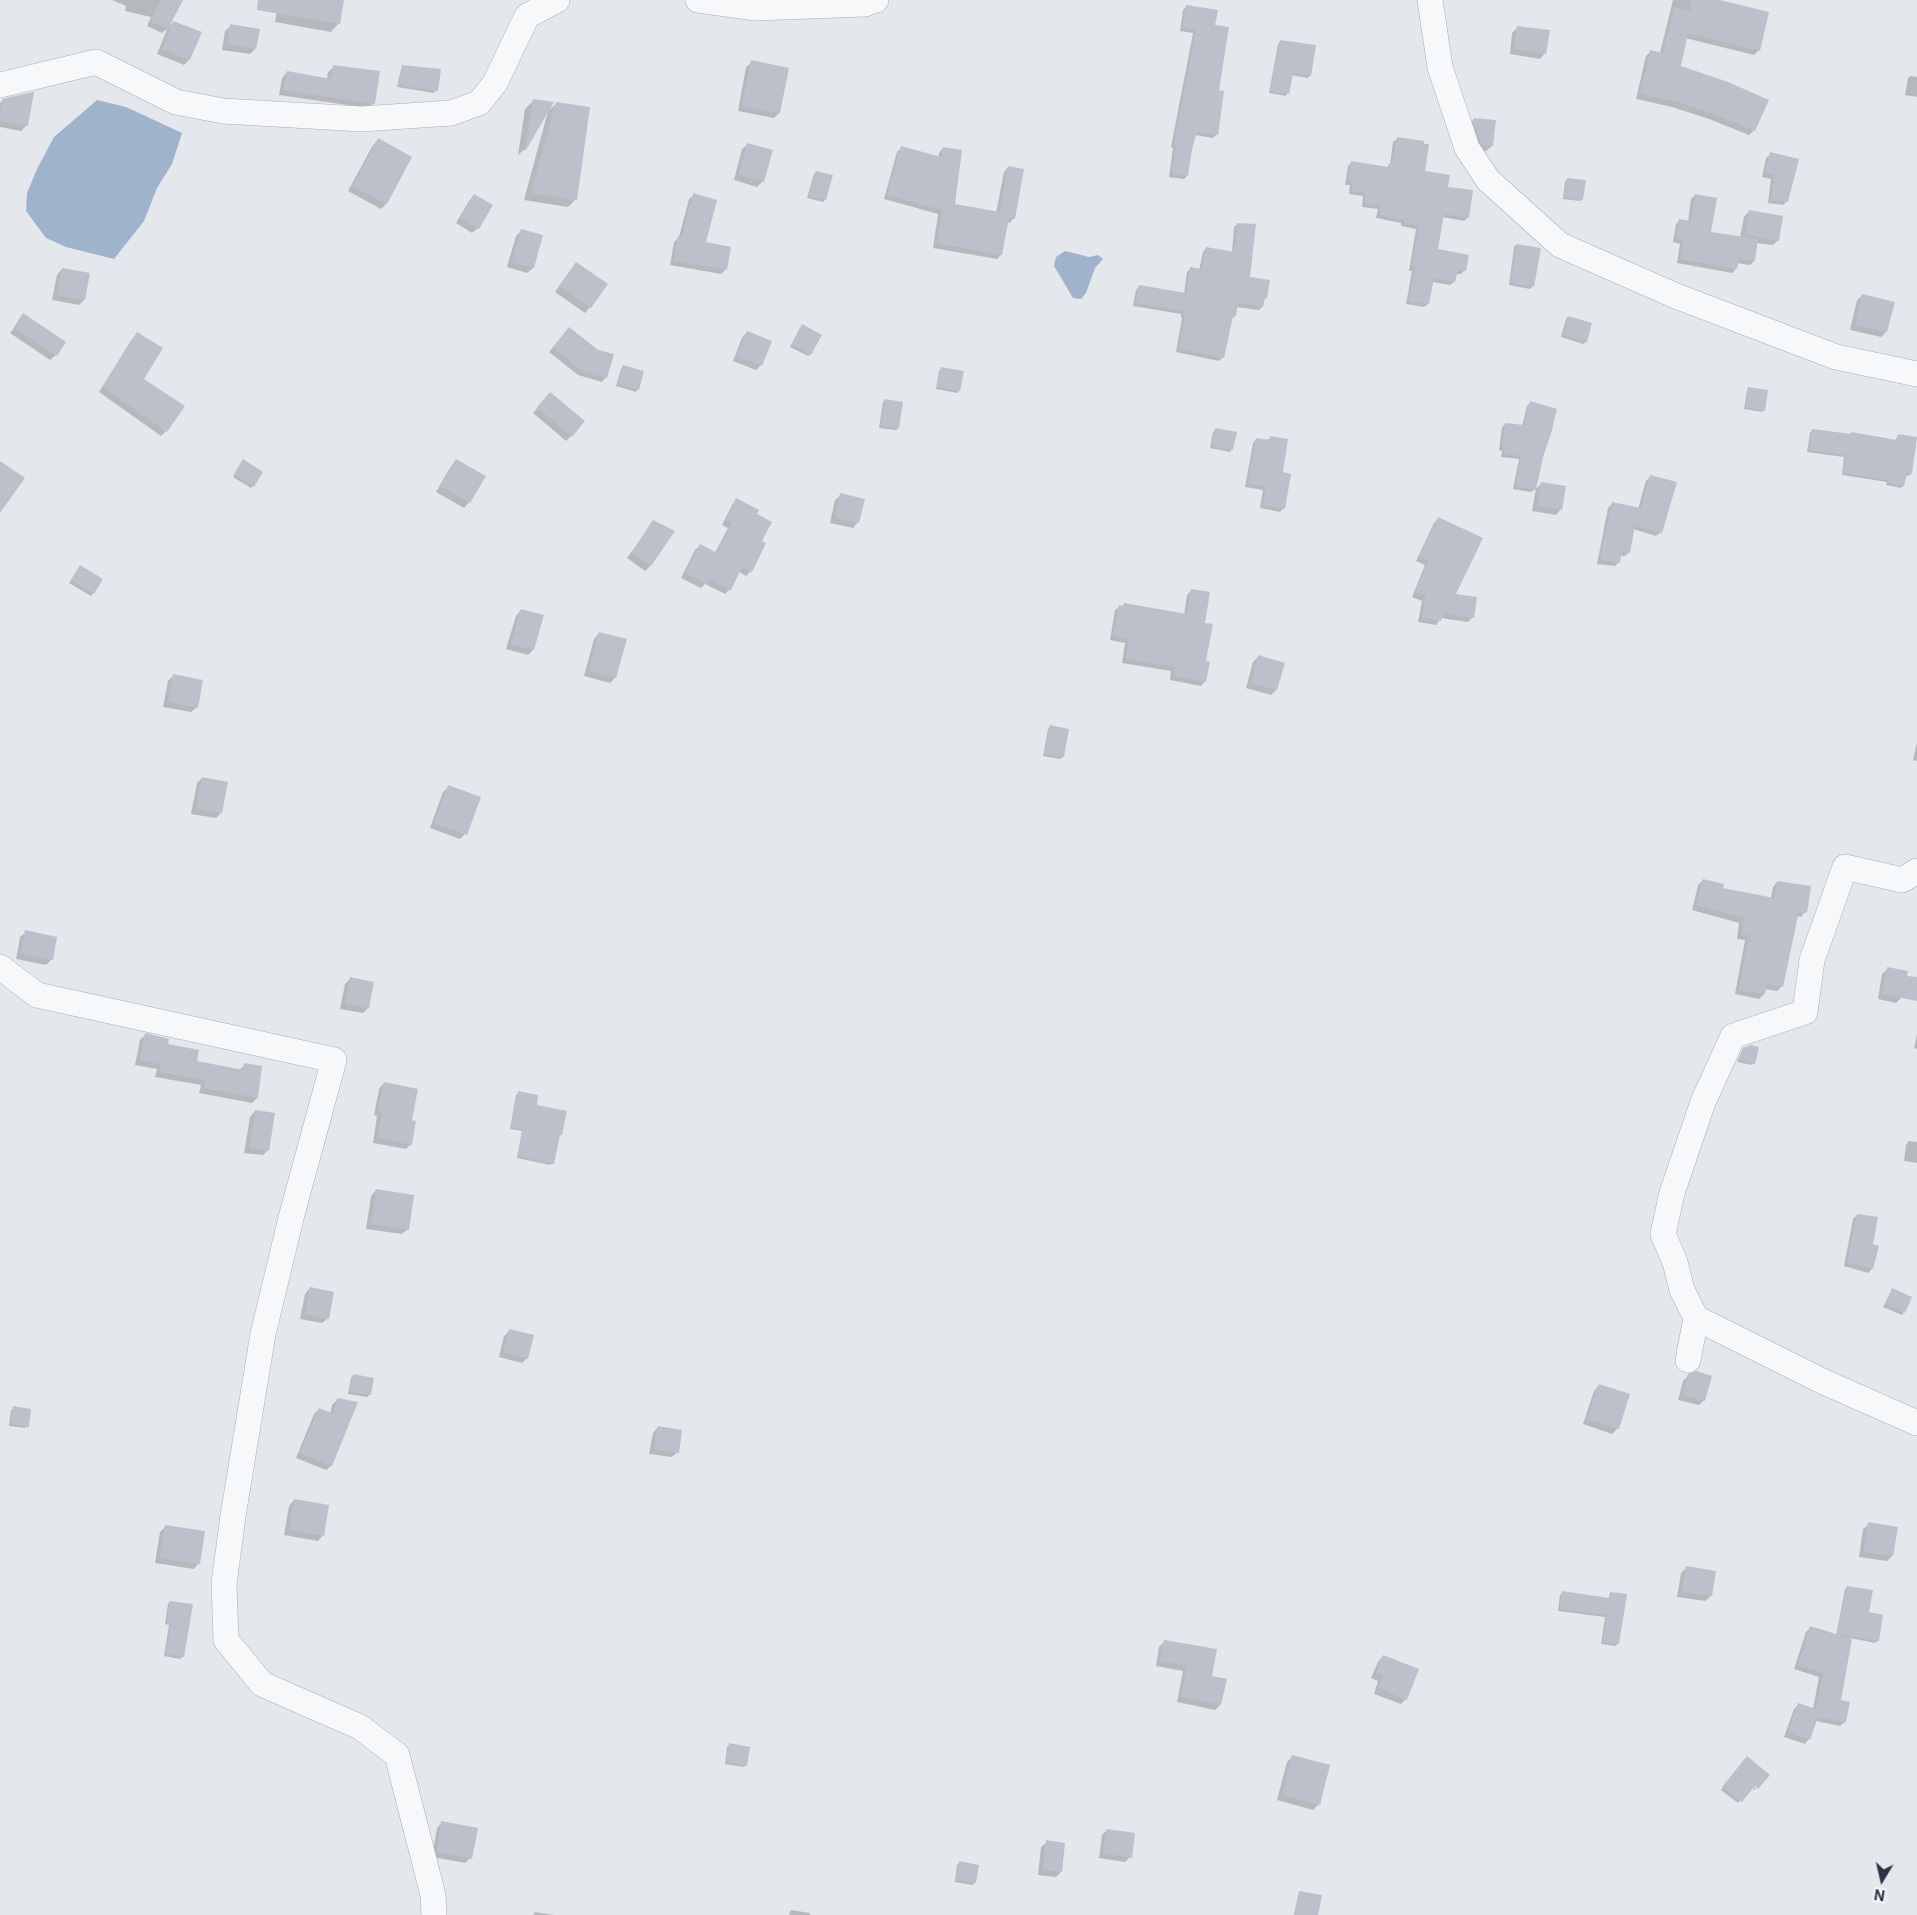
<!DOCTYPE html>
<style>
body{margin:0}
#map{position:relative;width:1917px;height:1915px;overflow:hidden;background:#e4e7ec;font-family:Inter,sans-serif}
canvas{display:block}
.north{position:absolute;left:1857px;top:1855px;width:50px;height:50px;-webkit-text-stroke:4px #f4f6f9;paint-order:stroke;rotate:189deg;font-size:14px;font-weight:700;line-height:20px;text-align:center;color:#2b3445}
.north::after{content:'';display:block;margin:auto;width:18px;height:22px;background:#2b3445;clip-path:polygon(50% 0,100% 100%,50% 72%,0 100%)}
</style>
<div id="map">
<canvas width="1917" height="1915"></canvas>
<div class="north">N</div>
</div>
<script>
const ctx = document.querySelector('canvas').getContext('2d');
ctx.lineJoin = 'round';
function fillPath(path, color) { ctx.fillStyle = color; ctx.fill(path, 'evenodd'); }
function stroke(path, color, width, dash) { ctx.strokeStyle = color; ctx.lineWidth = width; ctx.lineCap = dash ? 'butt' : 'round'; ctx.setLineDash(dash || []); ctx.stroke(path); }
const water = new Path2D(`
 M 97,100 L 126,107 L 182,133 L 172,164 L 157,188 L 144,221 L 114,259 L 66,247 L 46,238 L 26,211 L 27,193 L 37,169 L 54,137 Z
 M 1065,251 L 1089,257 L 1098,255 L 1103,259 L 1095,268 L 1086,293 L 1081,299 L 1073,298 L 1054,266 L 1056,257 Z`);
const shadow = new Path2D(`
 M 112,0 L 181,0 L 168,28 L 162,33 L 147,26 L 151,17 L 125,11 L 126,6 Z
 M 279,0 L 343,0 L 339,23 L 331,32 L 275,22 Z
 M 1673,0 L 1715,0 L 1759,50 L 1754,55 L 1685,38 L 1680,66 L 1754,130 L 1749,135 L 1709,119 L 1672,107 L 1636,99 L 1646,56 L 1651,51 L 1660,53 Z
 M 1187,6 L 1214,26 L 1218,91 L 1217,134 L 1213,138 L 1195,135 L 1187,176 L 1184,179 L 1169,177 L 1173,148 L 1171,147 L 1193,33 L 1180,31 L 1183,10 Z
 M 174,22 L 200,33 L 189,60 L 184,65 L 157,54 L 168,27 Z
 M 231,26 L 255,49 L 250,54 L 222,50 L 225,31 Z
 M 1518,27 L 1545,53 L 1540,59 L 1510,54 L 1512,33 Z
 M 1280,41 L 1310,75 L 1308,78 L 1291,75 L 1288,93 L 1286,96 L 1269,93 L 1278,44 Z
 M 752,62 L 779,113 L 774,118 L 738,111 L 746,67 Z
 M 403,66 L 436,90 L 434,93 L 397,87 L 401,69 Z
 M 334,67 L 374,103 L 368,108 L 279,95 L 282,78 L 287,72 L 327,79 L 328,72 Z
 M 1911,76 L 1917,77 L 1917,97 L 1905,95 L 1908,78 Z
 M 3,100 L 27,125 L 21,131 L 0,127 L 0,103 Z
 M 533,101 L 552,103 L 525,149 L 518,155 L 525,109 Z
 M 556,104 L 576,199 L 568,207 L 524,200 L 548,111 Z
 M 1474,119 L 1495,121 L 1492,146 L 1486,151 L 1477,150 L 1469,124 Z
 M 1397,139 L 1424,172 L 1447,188 L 1468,217 L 1464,221 L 1442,217 L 1436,250 L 1464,271 L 1461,274 L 1456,274 L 1454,282 L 1450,285 L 1432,282 L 1428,304 L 1424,307 L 1406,304 L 1412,271 L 1409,271 L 1416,229 L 1401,226 L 1401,223 L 1376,218 L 1378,209 L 1362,207 L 1363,196 L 1349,194 L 1350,185 L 1345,185 L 1348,166 L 1352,162 L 1386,168 L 1390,165 L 1393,142 Z
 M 378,140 L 411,157 L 386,204 L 381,209 L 348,191 L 373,145 Z
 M 748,144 L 771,150 L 762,182 L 757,187 L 734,180 L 742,149 Z
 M 901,148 L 938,158 L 939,153 L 943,148 L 953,205 L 996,213 L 1004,172 L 1008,167 L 1014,218 L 1010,223 L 1007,222 L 1001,255 L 997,259 L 933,248 L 938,214 L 884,199 L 897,152 Z
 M 1771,154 L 1787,201 L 1783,205 L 1768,203 L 1771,179 L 1762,177 L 1766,158 Z
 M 816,172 L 825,200 L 823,202 L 807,198 L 814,174 Z
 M 1567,179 L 1582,199 L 1580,201 L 1563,199 L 1565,182 Z
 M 474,195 L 478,228 L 472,233 L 456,223 L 469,201 Z
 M 694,195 L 704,243 L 726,269 L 721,274 L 670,265 L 674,242 L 679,237 L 689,199 Z
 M 1695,195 L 1710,233 L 1740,238 L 1744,217 L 1749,211 L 1778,240 L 1773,245 L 1756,243 L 1754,261 L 1750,265 L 1737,263 L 1736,269 L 1732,273 L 1677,263 L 1680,244 L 1673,242 L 1676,224 L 1680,220 L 1688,222 L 1691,199 Z
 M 1238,224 L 1249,278 L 1266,298 L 1263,301 L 1262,307 L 1259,310 L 1236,307 L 1235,316 L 1230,320 L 1223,357 L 1219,361 L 1176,352 L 1182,318 L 1181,317 L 1181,314 L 1133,306 L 1136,290 L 1139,286 L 1184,294 L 1187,272 L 1191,268 L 1199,270 L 1203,252 L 1206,248 L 1232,253 L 1234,227 Z
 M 521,231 L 541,236 L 533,268 L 527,273 L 507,267 L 516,236 Z
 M 1516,245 L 1533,286 L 1530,289 L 1509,285 L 1514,247 Z
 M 576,263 L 590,307 L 585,313 L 555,292 Z
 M 62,269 L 84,300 L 79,305 L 52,300 L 57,275 Z
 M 1863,295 L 1886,332 L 1881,337 L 1850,330 L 1857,300 Z
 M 24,315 L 56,355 L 50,360 L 10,333 Z
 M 1568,317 L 1586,342 L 1583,344 L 1561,337 L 1566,319 Z
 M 800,328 L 810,354 L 808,356 L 790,347 Z
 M 747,332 L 761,365 L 756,370 L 733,361 L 742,338 Z
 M 565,333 L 606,377 L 602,382 L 578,375 L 549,352 Z
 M 137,334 L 142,379 L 166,431 L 161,436 L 99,392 L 132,339 Z
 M 623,366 L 638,389 L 636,392 L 616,386 L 621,369 Z
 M 941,369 L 959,390 L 957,393 L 936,389 L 939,371 Z
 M 1749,388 L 1764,410 L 1762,412 L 1744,409 L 1747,390 Z
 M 545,399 L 571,436 L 566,441 L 533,413 Z
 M 885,400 L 898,428 L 896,430 L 879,428 L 883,402 Z
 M 1530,403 L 1542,457 L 1535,489 L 1531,492 L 1513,489 L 1519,459 L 1501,457 L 1502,451 L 1499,450 L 1502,427 L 1506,424 L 1522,426 L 1527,406 Z
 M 1215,430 L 1232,449 L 1230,452 L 1210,448 L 1213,432 Z
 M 1812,430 L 1895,441 L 1898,435 L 1911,473 L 1909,476 L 1906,475 L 1903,486 L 1901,488 L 1886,485 L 1887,482 L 1842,475 L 1844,457 L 1807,452 L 1810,433 Z
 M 1271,437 L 1281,473 L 1284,508 L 1280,512 L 1260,508 L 1263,490 L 1245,487 L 1253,443 L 1256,439 L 1267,441 Z
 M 456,461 L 469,502 L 464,508 L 436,492 L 451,466 Z
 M 241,463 L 253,486 L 251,488 L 233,477 Z
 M 1650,477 L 1661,532 L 1656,536 L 1633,529 L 1629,552 L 1625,556 L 1620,556 L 1619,562 L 1615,566 L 1597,564 L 1608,508 L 1613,503 L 1638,509 L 1646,481 Z
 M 1541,484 L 1561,509 L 1556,515 L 1532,511 L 1536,489 Z
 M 841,495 L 858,522 L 853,528 L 830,523 L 835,500 Z
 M 736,500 L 755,515 L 760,542 L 751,571 L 746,576 L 739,572 L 730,589 L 725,594 L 705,584 L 701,588 L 681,578 L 695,550 L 700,546 L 715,553 L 728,528 L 722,525 L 732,505 Z
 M 1438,519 L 1454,595 L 1473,617 L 1468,622 L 1441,618 L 1436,625 L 1418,622 L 1422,601 L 1412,597 L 1425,565 L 1416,561 L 1434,523 Z
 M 654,522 L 650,566 L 645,571 L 627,558 Z
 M 78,569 L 93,593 L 91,596 L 69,583 Z
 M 1192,590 L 1203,624 L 1205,681 L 1201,686 L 1170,680 L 1171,671 L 1122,663 L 1125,643 L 1110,640 L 1115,610 L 1124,605 L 1184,615 L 1187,595 Z
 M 521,610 L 533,650 L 528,655 L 506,649 L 516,616 Z
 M 599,633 L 615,678 L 610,683 L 584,676 L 594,639 Z
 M 1259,656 L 1276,690 L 1271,695 L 1246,688 L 1253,662 Z
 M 174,675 L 197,707 L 191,712 L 163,707 L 168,681 Z
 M 1050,727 L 1063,757 L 1060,759 L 1043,756 L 1048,729 Z
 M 1917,743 L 1917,761 L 1913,760 Z
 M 202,778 L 221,813 L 216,818 L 191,814 L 197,783 Z
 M 449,787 L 465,834 L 460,839 L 430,828 L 443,792 Z
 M 1703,880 L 1721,889 L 1771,898 L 1773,887 L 1777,882 L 1805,912 L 1801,917 L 1797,916 L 1782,986 L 1777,991 L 1765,989 L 1764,994 L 1759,999 L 1735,994 L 1745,940 L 1737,939 L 1739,923 L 1692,910 L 1698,885 Z
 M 26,932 L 52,959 L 46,965 L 16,959 L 20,937 Z
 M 1888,969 L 1901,998 L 1896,1003 L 1878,999 L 1882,974 Z
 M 350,979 L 368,1008 L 363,1013 L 340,1009 L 345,984 Z
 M 1917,1034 L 1917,1049 L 1914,1048 Z
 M 145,1035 L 196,1062 L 239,1070 L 245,1065 L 257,1098 L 252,1103 L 199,1093 L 201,1085 L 155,1077 L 157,1069 L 135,1065 L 140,1040 Z
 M 1744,1049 L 1754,1063 L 1752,1065 L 1737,1062 Z
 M 384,1083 L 411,1121 L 411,1144 L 406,1149 L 373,1143 L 377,1116 L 374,1115 L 379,1089 Z
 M 519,1093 L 561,1135 L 558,1138 L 553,1163 L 550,1165 L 517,1158 L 522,1131 L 510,1129 L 516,1095 Z
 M 255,1111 L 268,1150 L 263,1155 L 244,1153 L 250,1117 Z
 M 1909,1141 L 1917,1142 L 1917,1163 L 1904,1161 L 1906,1145 Z
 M 376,1190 L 408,1229 L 402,1234 L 366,1229 L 371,1196 Z
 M 1857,1215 L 1872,1245 L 1878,1247 L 1872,1269 L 1868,1273 L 1844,1266 L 1853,1219 Z
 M 310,1288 L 328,1318 L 322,1323 L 300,1319 L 305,1294 Z
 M 1892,1290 L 1904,1312 L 1902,1315 L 1883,1307 Z
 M 510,1330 L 527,1358 L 522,1363 L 499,1357 L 504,1336 Z
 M 1689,1375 L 1704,1400 L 1699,1405 L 1678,1400 L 1683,1381 Z
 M 353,1376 L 370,1394 L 367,1397 L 348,1394 L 351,1378 Z
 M 1599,1385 L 1618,1428 L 1612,1434 L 1583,1424 L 1594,1391 Z
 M 337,1400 L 331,1466 L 326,1470 L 296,1458 L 314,1414 L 319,1409 L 330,1414 L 332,1405 Z
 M 14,1408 L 27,1426 L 25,1428 L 9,1426 L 11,1410 Z
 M 658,1427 L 678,1452 L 672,1457 L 649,1454 L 653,1433 Z
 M 294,1500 L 323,1535 L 318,1541 L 284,1535 L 289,1506 Z
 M 1869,1524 L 1892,1556 L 1887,1561 L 1859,1557 L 1863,1529 Z
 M 166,1526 L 199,1563 L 194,1569 L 155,1563 L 160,1532 Z
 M 1686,1568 L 1711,1596 L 1705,1601 L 1677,1597 L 1681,1573 Z
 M 1847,1587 L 1868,1613 L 1878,1641 L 1875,1643 L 1850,1638 L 1839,1701 L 1849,1703 L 1845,1722 L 1840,1726 L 1816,1721 L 1809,1739 L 1805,1744 L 1784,1737 L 1794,1709 L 1798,1705 L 1813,1709 L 1819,1677 L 1794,1669 L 1806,1632 L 1810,1628 L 1836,1636 L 1845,1589 Z
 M 1563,1592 L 1608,1599 L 1611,1593 L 1618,1644 L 1615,1646 L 1601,1644 L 1605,1617 L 1558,1611 L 1560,1595 Z
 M 170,1602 L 183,1656 L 180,1659 L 164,1656 L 169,1625 L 165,1624 L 168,1604 Z
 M 1164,1642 L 1211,1677 L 1220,1705 L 1215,1710 L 1177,1702 L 1183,1671 L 1156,1666 L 1159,1647 Z
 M 1383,1656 L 1406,1699 L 1401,1704 L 1374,1694 L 1378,1681 L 1371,1678 L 1378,1662 Z
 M 730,1745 L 746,1765 L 743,1767 L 725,1764 L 727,1747 Z
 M 1293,1756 L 1329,1766 L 1318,1805 L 1313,1810 L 1277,1800 L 1287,1762 Z
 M 1745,1760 L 1749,1782 L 1756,1789 L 1755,1790 L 1752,1787 L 1738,1803 L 1721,1790 Z
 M 442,1822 L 470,1858 L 465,1863 L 432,1857 L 437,1828 Z
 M 1107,1830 L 1130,1857 L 1125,1862 L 1099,1858 L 1102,1835 Z
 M 1047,1842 L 1061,1872 L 1056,1877 L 1038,1875 L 1041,1847 Z
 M 960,1863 L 975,1882 L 973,1885 L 955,1882 L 957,1865 Z
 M 1300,1892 L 1317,1915 L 1294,1915 L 1298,1895 Z
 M 791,1910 L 810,1913 L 810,1915 L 789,1915 Z
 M 535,1912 L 554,1915 L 533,1915 Z`);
const building = new Path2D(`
 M 161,0 L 183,0 L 168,29 L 150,21 Z
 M 258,0 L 344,0 L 340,24 L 257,10 Z
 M 1692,0 L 1720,0 L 1769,12 L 1760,51 L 1688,33 L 1681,66 L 1728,82 L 1769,100 L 1755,131 L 1714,114 L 1678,102 L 1640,94 L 1650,50 L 1663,53 L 1674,7 L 1690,11 Z
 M 1186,5 L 1218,10 L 1215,25 L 1229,27 L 1219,90 L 1224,91 L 1218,135 L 1197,132 L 1192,148 L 1188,176 L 1172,174 L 1176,144 L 1174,144 L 1196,30 L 1183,28 Z
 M 173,21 L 202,32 L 190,60 L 162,49 Z
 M 230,24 L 260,29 L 256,49 L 227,44 Z
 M 1517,26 L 1550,30 L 1546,54 L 1514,49 Z
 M 1280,40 L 1316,45 L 1311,76 L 1293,73 L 1289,94 L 1270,91 Z
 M 751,60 L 789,68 L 780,113 L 742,106 Z
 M 333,65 L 380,71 L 375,104 L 283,90 L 287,71 L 331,79 Z
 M 402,65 L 441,69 L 438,91 L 399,85 Z
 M 33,92 L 34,92 L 28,126 L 0,121 L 2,99 Z
 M 533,99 L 554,102 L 526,150 L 525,150 Z
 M 556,102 L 590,107 L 577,200 L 531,193 Z
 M 1474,118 L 1496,120 L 1493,146 L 1482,145 L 1473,122 Z
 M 1397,137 L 1424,141 L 1424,144 L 1429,144 L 1425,171 L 1450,175 L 1448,187 L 1473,190 L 1469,218 L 1444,214 L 1438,249 L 1469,255 L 1466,271 L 1458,270 L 1455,282 L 1434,278 L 1429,304 L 1409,301 L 1415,268 L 1412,267 L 1419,226 L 1404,223 L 1404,220 L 1379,215 L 1381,206 L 1365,204 L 1366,193 L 1352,191 L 1353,182 L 1348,181 L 1351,161 L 1388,167 L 1388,164 L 1392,164 Z
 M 378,138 L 412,157 L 387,204 L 353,186 Z
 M 747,143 L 773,150 L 764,182 L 738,175 Z
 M 901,146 L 941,157 L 943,147 L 962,150 L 955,204 L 1000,212 L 1008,166 L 1024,169 L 1015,219 L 1009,218 L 1002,255 L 937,243 L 942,210 L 887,195 Z
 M 1770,152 L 1799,159 L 1788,202 L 1771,200 L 1774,175 L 1765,173 Z
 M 816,171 L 833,175 L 826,200 L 809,196 Z
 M 1567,178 L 1586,180 L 1583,200 L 1564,197 Z
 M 693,193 L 717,200 L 706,242 L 731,247 L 727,270 L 674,261 L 678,236 L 682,237 Z
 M 474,194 L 493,205 L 479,229 L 460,218 Z
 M 1695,194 L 1717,198 L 1711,232 L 1758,239 L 1755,261 L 1739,259 L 1737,269 L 1680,259 L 1684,240 L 1676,238 L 1679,219 L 1691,221 Z
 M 1749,210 L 1783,216 L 1779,241 L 1745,235 Z
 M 1237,223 L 1256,224 L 1250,277 L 1270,280 L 1267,298 L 1265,298 L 1263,307 L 1238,303 L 1236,316 L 1233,316 L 1224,358 L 1179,349 L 1185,314 L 1184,314 L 1184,311 L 1136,303 L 1139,285 L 1186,293 L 1190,267 L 1202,269 L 1206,247 L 1235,252 Z
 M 521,229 L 543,235 L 534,268 L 512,262 Z
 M 1516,244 L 1541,248 L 1534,287 L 1511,283 Z
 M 576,262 L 608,284 L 591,308 L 559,286 Z
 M 62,268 L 90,273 L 85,300 L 57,295 Z
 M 1862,294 L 1895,302 L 1887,332 L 1855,325 Z
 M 23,313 L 66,342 L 57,356 L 14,327 Z
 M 1568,316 L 1592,323 L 1587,342 L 1563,335 Z
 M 802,324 L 822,335 L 811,355 L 792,344 Z
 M 569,327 L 598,350 L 614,354 L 607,378 L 582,371 L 553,347 Z
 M 747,331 L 772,341 L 762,366 L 737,356 Z
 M 137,332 L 163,348 L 144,379 L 185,406 L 167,432 L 103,387 Z
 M 623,365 L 644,371 L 639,390 L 618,384 Z
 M 941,367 L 964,371 L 960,391 L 937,387 Z
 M 1748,387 L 1768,390 L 1765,411 L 1745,407 Z
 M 550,392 L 585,421 L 572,437 L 537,407 Z
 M 885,399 L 903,402 L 899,428 L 881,426 Z
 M 1530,401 L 1557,409 L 1551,434 L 1543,457 L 1536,490 L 1516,486 L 1521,456 L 1504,453 L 1505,448 L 1502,447 L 1505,423 L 1524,425 Z
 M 1215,428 L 1237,432 L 1233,450 L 1212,446 Z
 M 1812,429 L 1851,434 L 1851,432 L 1897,440 L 1898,434 L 1917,437 L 1912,474 L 1907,473 L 1904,486 L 1888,483 L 1888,480 L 1843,473 L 1846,455 L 1809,450 Z
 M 1270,436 L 1288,439 L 1283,472 L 1291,474 L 1285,509 L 1263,505 L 1266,487 L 1248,483 L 1256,438 L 1270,440 Z
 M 243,459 L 263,472 L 254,487 L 234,474 Z
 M 456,459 L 486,476 L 470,503 L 440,486 Z
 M 0,461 L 25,478 L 0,513 Z
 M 1650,475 L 1677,482 L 1662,533 L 1635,525 L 1630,553 L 1622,552 L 1620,563 L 1600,560 L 1612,502 L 1641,508 Z
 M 1541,482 L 1566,486 L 1562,510 L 1537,506 Z
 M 840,493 L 865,499 L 859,523 L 835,518 Z
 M 736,498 L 759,510 L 757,514 L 772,522 L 762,541 L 766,543 L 752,572 L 742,567 L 731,590 L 709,579 L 707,584 L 685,573 L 700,544 L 717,553 L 732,523 L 726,520 Z
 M 1438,517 L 1483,538 L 1456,594 L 1477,597 L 1474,618 L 1443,613 L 1441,621 L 1422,618 L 1426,596 L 1415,592 L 1429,560 L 1419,556 Z
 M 653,520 L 675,531 L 651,566 L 631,553 Z
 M 80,565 L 103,579 L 94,594 L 71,580 Z
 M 1191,589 L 1210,592 L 1205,623 L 1213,624 L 1206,661 L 1210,662 L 1206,682 L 1173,676 L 1175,667 L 1126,659 L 1129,639 L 1113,636 L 1119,605 L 1123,606 L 1124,603 L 1187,614 Z
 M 521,609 L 544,615 L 534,650 L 511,644 Z
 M 599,632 L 627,639 L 616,678 L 588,671 Z
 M 1258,655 L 1285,663 L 1277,690 L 1251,683 Z
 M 173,674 L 203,680 L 198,708 L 168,702 Z
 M 1050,725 L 1069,729 L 1064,757 L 1044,754 Z
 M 202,777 L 228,782 L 222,813 L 196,808 Z
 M 448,785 L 481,797 L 467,835 L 434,823 Z
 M 1703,879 L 1724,884 L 1723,888 L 1774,898 L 1777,881 L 1811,886 L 1807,913 L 1799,911 L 1783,987 L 1767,984 L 1765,994 L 1739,990 L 1749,935 L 1741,934 L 1744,918 L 1696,905 Z
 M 25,930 L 57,937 L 53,960 L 21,954 Z
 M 1887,967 L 1908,971 L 1907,976 L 1917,977 L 1917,1001 L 1882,994 Z
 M 350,977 L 374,982 L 369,1008 L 345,1004 Z
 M 145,1033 L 169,1039 L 168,1044 L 199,1050 L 197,1061 L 243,1070 L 244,1063 L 262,1066 L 258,1098 L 204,1088 L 205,1080 L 160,1072 L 161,1064 L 140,1060 Z
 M 1751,1045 L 1759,1047 L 1755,1064 L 1738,1060 L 1743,1048 Z
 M 384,1082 L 418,1089 L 412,1120 L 416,1121 L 412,1145 L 377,1138 L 382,1111 L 378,1110 Z
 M 518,1091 L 538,1095 L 537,1105 L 567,1111 L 562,1135 L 560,1135 L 554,1164 L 518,1156 L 523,1129 L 511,1127 Z
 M 255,1110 L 275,1113 L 269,1151 L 249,1148 Z
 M 376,1189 L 414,1195 L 409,1230 L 371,1224 Z
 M 1857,1214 L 1878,1217 L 1873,1244 L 1879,1246 L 1873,1269 L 1847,1262 Z
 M 310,1287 L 334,1292 L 329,1319 L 305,1314 Z
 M 1892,1288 L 1912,1297 L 1905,1313 L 1885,1304 Z
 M 509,1329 L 534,1335 L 528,1359 L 503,1352 Z
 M 1696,1371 L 1712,1376 L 1705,1401 L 1682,1394 L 1688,1374 Z
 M 353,1374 L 374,1378 L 371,1395 L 350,1392 Z
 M 1599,1384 L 1630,1394 L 1619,1429 L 1587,1419 Z
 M 337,1398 L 358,1402 L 332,1466 L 300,1453 L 319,1408 L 334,1414 Z
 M 13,1406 L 31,1409 L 29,1427 L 11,1424 Z
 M 658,1426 L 682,1430 L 679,1453 L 654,1449 Z
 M 294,1499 L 329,1505 L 324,1536 L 289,1530 Z
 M 1868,1522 L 1898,1527 L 1893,1556 L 1864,1552 Z
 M 165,1525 L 205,1531 L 200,1564 L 160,1558 Z
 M 1686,1566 L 1716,1571 L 1712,1596 L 1682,1592 Z
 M 1847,1586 L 1873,1590 L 1869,1612 L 1883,1615 L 1879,1641 L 1837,1634 Z
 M 1562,1591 L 1609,1598 L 1610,1592 L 1627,1594 L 1619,1644 L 1603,1642 L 1607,1615 L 1560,1609 Z
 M 170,1601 L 193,1604 L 184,1657 L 166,1654 L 171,1623 L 167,1622 Z
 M 1810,1626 L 1852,1639 L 1841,1700 L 1850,1702 L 1846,1722 L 1818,1717 L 1810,1740 L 1788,1732 L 1798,1703 L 1816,1709 L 1823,1673 L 1798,1665 Z
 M 1164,1640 L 1217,1649 L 1212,1676 L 1227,1679 L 1221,1705 L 1181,1697 L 1187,1666 L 1160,1661 Z
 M 1383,1655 L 1419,1669 L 1407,1700 L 1378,1688 L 1383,1676 L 1376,1673 Z
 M 729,1743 L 750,1747 L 747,1766 L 726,1762 Z
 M 1292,1755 L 1330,1765 L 1320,1805 L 1282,1795 Z
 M 1747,1756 L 1770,1775 L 1758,1789 L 1755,1786 L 1742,1802 L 1722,1787 Z
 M 441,1821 L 478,1828 L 472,1859 L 437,1852 Z
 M 1107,1829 L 1135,1833 L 1132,1858 L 1103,1853 Z
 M 1046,1840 L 1065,1843 L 1062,1872 L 1043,1870 Z
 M 959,1861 L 979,1865 L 976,1883 L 956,1880 Z
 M 1299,1891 L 1322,1895 L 1318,1915 L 1295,1915 Z`);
const minor = new Path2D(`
 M 698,0 L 756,8 L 865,4 L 876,0
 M 1430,0 L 1440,67 L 1467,148 L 1488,180 L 1560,245 L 1676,296 L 1836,357 L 1917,374
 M 0,85 L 96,62 L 176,102 L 223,111 L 362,119 L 451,113 L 479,103 L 495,83 L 527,16 L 557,0
 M 0,967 L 37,995 L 334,1060 L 292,1214 L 263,1334 L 233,1516 L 224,1584 L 226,1640 L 262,1684 L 360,1727 L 397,1755 L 433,1895 L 434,1915
 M 1696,1318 L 1824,1382 L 1917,1423
 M 1688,1360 L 1696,1318 L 1682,1290 L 1675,1262 L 1663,1234 L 1672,1193 L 1703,1102 L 1733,1036 L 1805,1012 L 1812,960 L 1845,867 L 1902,880 L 1917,871`);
fillPath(water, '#9fb4cc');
fillPath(shadow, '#0003');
fillPath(building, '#bbc0ca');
stroke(minor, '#a9aeb7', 26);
stroke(minor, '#f7f8fa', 25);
</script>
